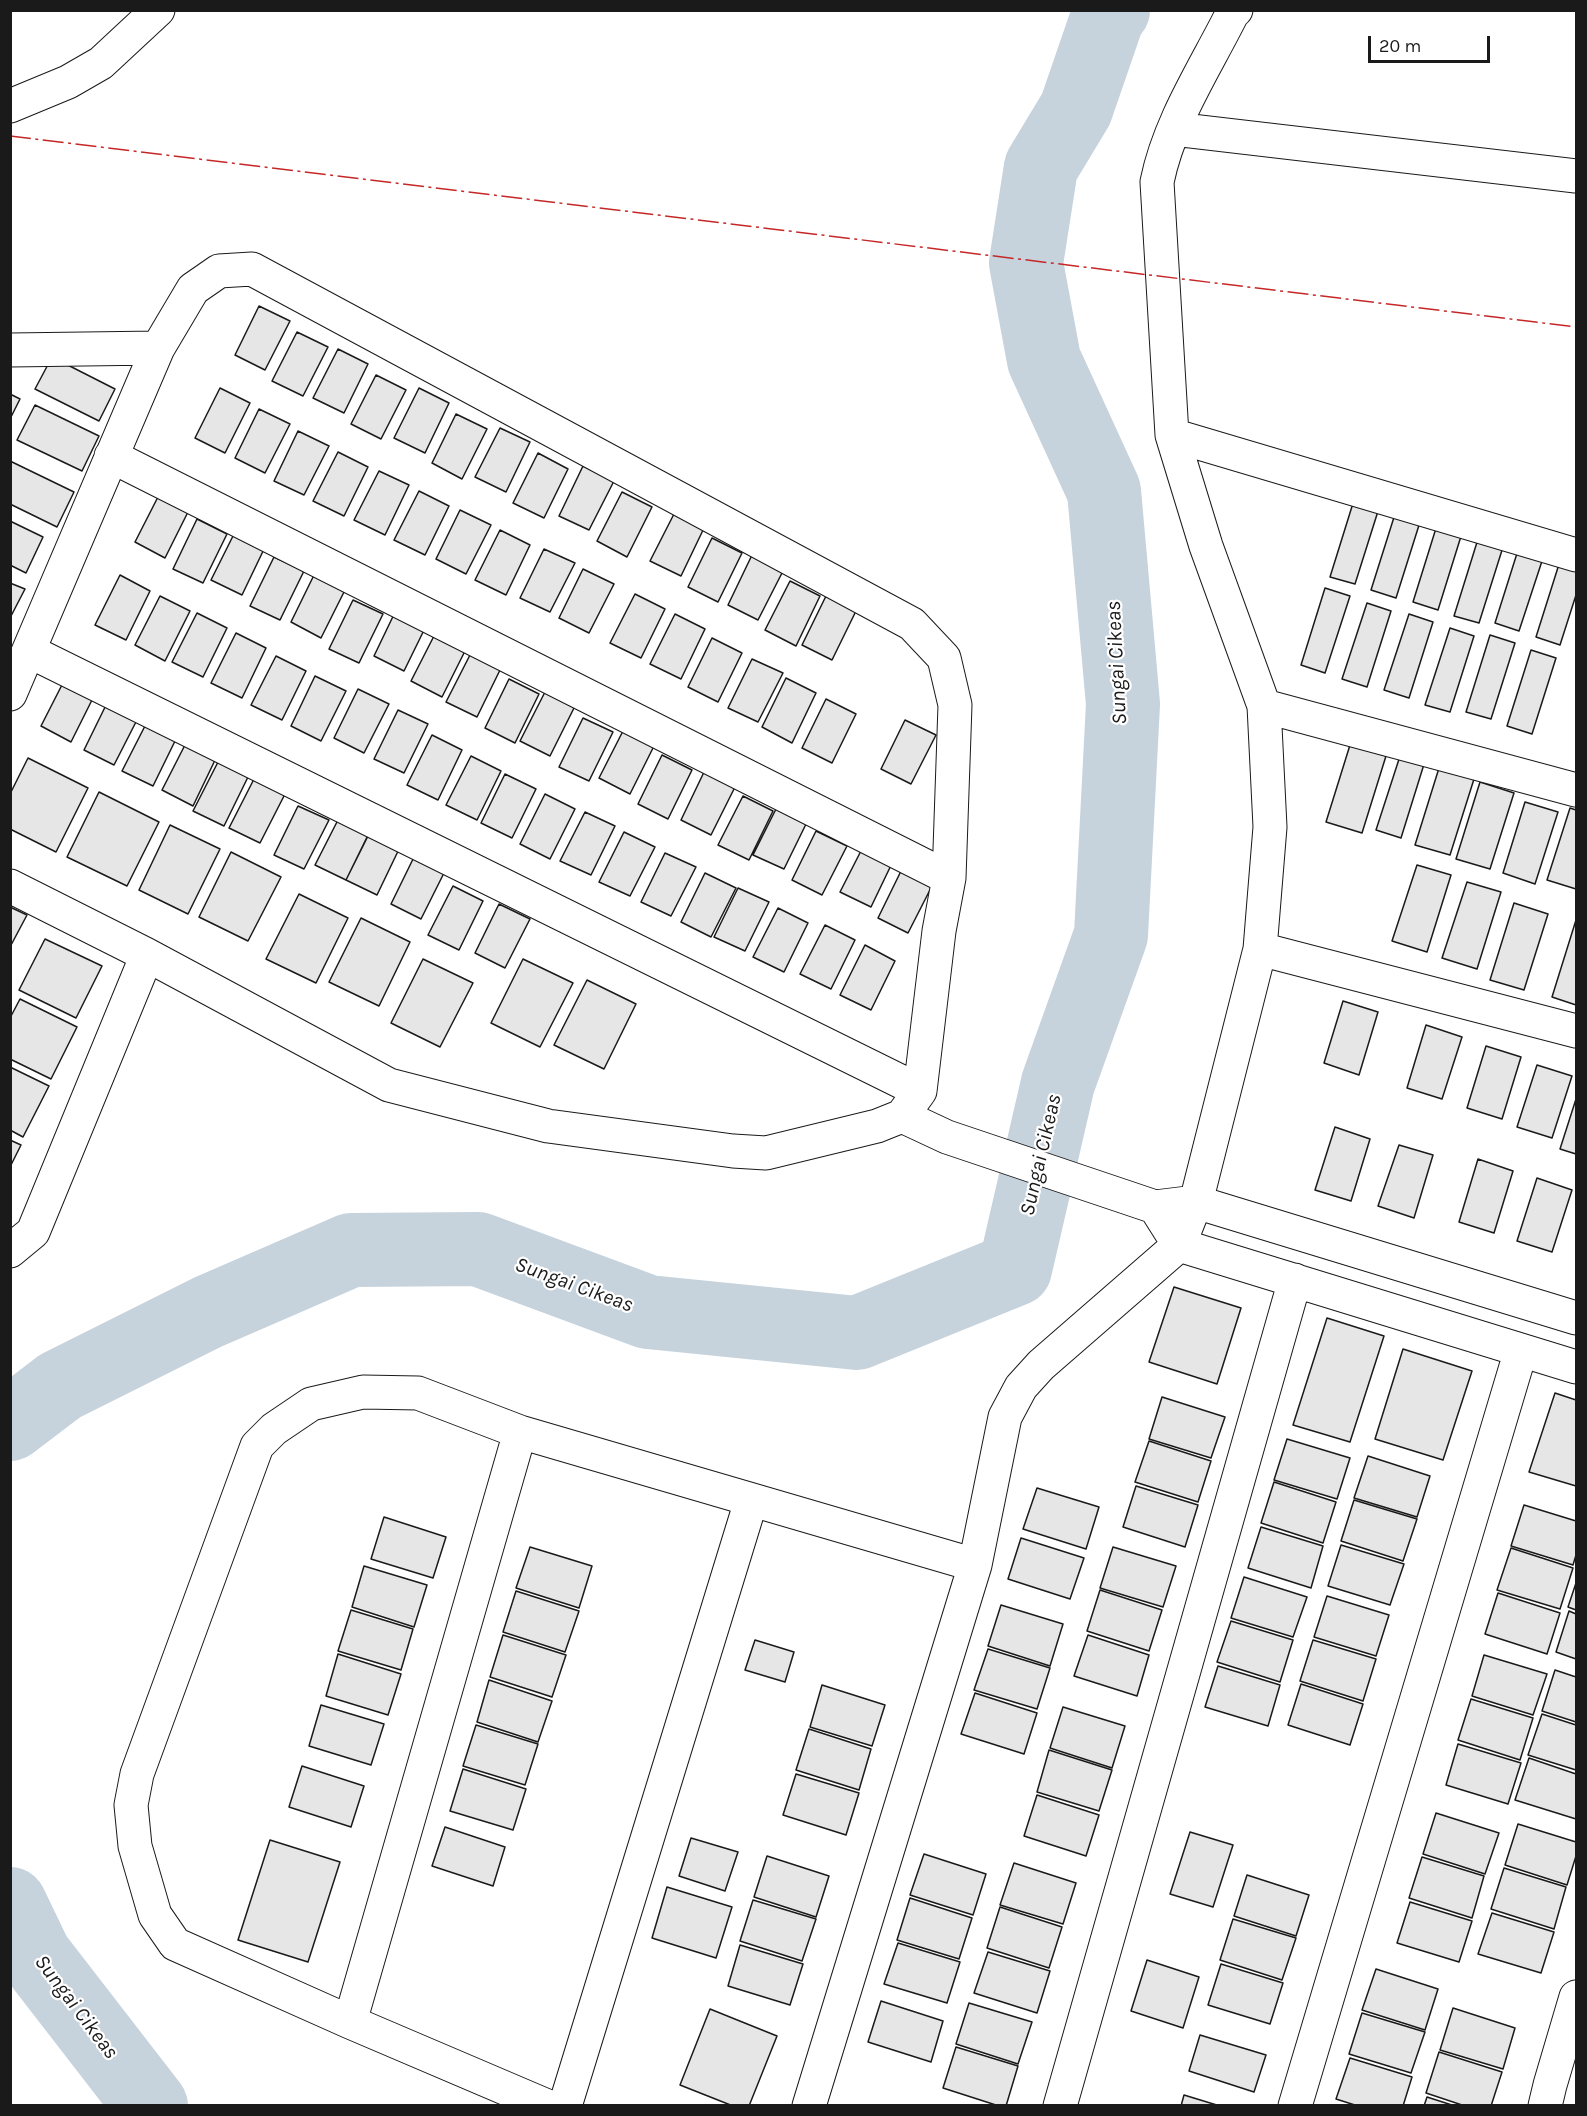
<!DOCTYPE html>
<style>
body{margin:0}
#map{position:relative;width:1587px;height:2116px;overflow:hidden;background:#fff;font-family:Karla,sans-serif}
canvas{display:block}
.frame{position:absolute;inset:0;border:12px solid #1a1a1a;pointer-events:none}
.scale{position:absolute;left:1368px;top:36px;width:122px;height:27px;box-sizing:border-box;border:3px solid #1a1a1a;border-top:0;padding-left:8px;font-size:18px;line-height:21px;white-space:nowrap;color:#1a1a1a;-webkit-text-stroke:4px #fff;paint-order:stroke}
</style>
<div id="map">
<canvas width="1587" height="2116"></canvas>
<div class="frame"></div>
<div class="scale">20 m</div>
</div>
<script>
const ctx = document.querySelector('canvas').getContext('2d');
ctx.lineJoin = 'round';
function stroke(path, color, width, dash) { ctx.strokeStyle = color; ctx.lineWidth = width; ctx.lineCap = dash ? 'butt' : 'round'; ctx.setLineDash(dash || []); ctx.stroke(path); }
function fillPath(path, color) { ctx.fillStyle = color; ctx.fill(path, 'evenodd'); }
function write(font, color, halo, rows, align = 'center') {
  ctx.font = font + ' Karla,sans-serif'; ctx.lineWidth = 4.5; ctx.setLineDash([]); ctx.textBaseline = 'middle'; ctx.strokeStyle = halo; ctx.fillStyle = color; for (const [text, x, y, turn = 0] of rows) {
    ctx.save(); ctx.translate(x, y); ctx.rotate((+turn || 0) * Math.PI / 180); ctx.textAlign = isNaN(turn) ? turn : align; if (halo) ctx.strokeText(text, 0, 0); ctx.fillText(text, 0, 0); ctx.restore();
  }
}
const river = new Path2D(`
 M 10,1424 L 60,1386 L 208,1312 L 351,1250 L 478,1249 L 648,1312 L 857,1333 L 1015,1269 L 1058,1083 L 1111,935 L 1123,704 L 1104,491 L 1044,360 L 1026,263 L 1041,167 L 1076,109 L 1108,16 L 1113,10
 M 10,1904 L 35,1956 L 151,2106`);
const building = new Path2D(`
 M 259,306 L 290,321 L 265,370 L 235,355 Z
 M 297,332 L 328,347 L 303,396 L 272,381 Z
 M 338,349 L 368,364 L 344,413 L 313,398 Z
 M 52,357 L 115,389 L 99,421 L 35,389 Z
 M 376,375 L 406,390 L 381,439 L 351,424 Z
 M 220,388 L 250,403 L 225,453 L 195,438 Z
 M 419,388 L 449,403 L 425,453 L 394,438 Z
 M 10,394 L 20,399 L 10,419 Z
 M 35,405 L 99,436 L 82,471 L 17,440 Z
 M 259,409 L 290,424 L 265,473 L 235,458 Z
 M 456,414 L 487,429 L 462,479 L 432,463 Z
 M 500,428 L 530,442 L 506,492 L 475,477 Z
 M 298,431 L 329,446 L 304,495 L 274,481 Z
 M 338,452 L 368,467 L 344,516 L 313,501 Z
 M 538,453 L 568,469 L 544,518 L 513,503 Z
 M 10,461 L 74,492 L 57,527 L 10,504 Z
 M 583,466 L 614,481 L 589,530 L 559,516 Z
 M 379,471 L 409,485 L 385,535 L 354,520 Z
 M 419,491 L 449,506 L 425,555 L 394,540 Z
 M 622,492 L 652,507 L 627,557 L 597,541 Z
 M 160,493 L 190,508 L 165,558 L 135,542 Z
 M 1354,500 L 1379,508 L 1355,584 L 1330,577 Z
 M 460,510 L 491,525 L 466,574 L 436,559 Z
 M 675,512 L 705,526 L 681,576 L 650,561 Z
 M 1395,514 L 1420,522 L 1396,598 L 1371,590 Z
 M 197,519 L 227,534 L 203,583 L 173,569 Z
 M 10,521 L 43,537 L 26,573 L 10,565 Z
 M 1437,525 L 1462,533 L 1438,610 L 1413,602 Z
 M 236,530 L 266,545 L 242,595 L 211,580 Z
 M 500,530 L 530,545 L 506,595 L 475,580 Z
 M 712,538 L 742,553 L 718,602 L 688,587 Z
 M 1478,539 L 1503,547 L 1479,623 L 1454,616 Z
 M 1519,547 L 1544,555 L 1519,631 L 1495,623 Z
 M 544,549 L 575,563 L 550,612 L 520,598 Z
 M 752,555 L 783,571 L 758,620 L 728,605 Z
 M 274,557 L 304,571 L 280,620 L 250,606 Z
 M 1560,561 L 1576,565 L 1576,595 L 1560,645 L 1536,637 Z
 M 583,569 L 614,584 L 589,633 L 559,618 Z
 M 315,573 L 346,588 L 321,638 L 291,622 Z
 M 120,575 L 150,591 L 126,640 L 95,625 Z
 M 790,581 L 820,596 L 796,646 L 765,630 Z
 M 10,583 L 25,589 L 10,618 Z
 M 1325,588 L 1350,596 L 1325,673 L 1301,665 Z
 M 635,594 L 665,609 L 641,658 L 610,643 Z
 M 160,596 L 190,611 L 165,661 L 135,645 Z
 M 826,596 L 856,611 L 832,660 L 802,645 Z
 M 353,600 L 383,614 L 359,663 L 329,649 Z
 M 1367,603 L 1391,611 L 1367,687 L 1342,679 Z
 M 398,606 L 428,622 L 404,671 L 374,656 Z
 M 197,613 L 227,628 L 203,677 L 172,662 Z
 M 675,614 L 705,629 L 681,679 L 650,664 Z
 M 1409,614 L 1433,622 L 1409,698 L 1384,690 Z
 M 1450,628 L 1474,636 L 1450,712 L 1425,705 Z
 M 436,632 L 467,647 L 442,697 L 411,681 Z
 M 236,633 L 266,648 L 242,698 L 211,683 Z
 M 1490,635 L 1515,643 L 1491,719 L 1466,712 Z
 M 712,638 L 742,653 L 718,702 L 688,687 Z
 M 1531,650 L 1556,658 L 1532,734 L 1507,726 Z
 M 471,653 L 501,668 L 477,717 L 446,702 Z
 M 276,656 L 306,671 L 282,720 L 251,705 Z
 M 752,659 L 783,673 L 758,722 L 728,708 Z
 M 315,676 L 346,691 L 321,741 L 291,726 Z
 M 66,677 L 96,692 L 71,742 L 41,726 Z
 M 786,678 L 816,693 L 792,743 L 762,727 Z
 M 509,679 L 539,694 L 515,743 L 485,728 Z
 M 358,689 L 389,704 L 364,753 L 334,738 Z
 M 545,692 L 575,706 L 550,756 L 520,741 Z
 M 826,699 L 856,714 L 832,763 L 802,748 Z
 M 108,701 L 139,716 L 114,765 L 84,750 Z
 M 398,710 L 428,724 L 404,773 L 374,759 Z
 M 583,718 L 613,732 L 589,781 L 559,767 Z
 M 905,720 L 936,735 L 911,784 L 881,769 Z
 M 147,722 L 177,737 L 153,786 L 122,771 Z
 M 624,729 L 655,744 L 630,794 L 599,778 Z
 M 432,735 L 462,750 L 438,800 L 407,785 Z
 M 187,741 L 217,756 L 193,806 L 162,790 Z
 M 1350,745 L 1386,756 L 1362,833 L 1326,822 Z
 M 1401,753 L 1425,761 L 1401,838 L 1376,830 Z
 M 662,755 L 692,770 L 668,819 L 638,804 Z
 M 471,756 L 501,771 L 477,820 L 446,805 Z
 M 28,758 L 88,788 L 56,852 L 10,829 L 10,794 Z
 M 218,762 L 248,777 L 224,826 L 193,811 Z
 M 1439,768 L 1474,779 L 1450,855 L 1415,845 Z
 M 705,770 L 736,785 L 711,835 L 681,820 Z
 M 505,774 L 536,789 L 512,838 L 481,823 Z
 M 254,779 L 285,794 L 260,843 L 229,828 Z
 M 1480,782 L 1514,793 L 1490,869 L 1456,859 Z
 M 99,792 L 159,822 L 127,886 L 67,857 Z
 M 545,794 L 575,809 L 550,859 L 520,844 Z
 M 743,796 L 773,811 L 749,860 L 718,845 Z
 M 1525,802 L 1558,812 L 1535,884 L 1503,873 Z
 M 778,805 L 808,820 L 784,869 L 753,855 Z
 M 298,806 L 329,820 L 304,869 L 274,855 Z
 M 1570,808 L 1576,810 L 1576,889 L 1547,880 Z
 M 585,812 L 615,826 L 591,875 L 560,861 Z
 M 340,816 L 370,831 L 346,880 L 315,865 Z
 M 170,825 L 220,849 L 188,914 L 139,890 Z
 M 371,830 L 401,845 L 377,895 L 346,880 Z
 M 816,831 L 847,846 L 822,895 L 792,880 Z
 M 624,832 L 655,847 L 630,896 L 599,882 Z
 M 865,843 L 895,857 L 871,907 L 840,892 Z
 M 231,852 L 281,877 L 248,941 L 199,917 Z
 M 665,853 L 696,867 L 671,916 L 641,902 Z
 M 415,855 L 446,869 L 421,919 L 391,904 Z
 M 1417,865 L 1451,875 L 1427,952 L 1392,941 Z
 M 902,869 L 933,884 L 908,933 L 878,918 Z
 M 705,873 L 736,888 L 711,937 L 681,922 Z
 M 1467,882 L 1501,892 L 1477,969 L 1442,958 Z
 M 453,886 L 483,901 L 459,950 L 428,935 Z
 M 738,888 L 769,902 L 745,951 L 714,937 Z
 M 299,894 L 348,918 L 316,983 L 266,959 Z
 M 1514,903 L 1548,914 L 1524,990 L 1490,980 Z
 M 499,904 L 530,919 L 505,968 L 475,953 Z
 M 10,907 L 27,915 L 10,947 Z
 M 778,908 L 808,923 L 784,972 L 753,957 Z
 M 361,918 L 410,942 L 379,1006 L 329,982 Z
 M 1576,920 L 1576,1005 L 1552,997 Z
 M 825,925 L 855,940 L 831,989 L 800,974 Z
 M 45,939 L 102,966 L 76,1018 L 19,990 Z
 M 865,945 L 895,961 L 871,1010 L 840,995 Z
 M 423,959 L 473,983 L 440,1047 L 391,1023 Z
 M 523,959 L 573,983 L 540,1047 L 491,1023 Z
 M 587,980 L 636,1004 L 604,1069 L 554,1045 Z
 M 20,999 L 77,1027 L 51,1079 L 10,1059 L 10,1018 Z
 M 1343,1001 L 1378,1012 L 1359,1075 L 1324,1063 Z
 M 1426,1025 L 1462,1037 L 1442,1099 L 1407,1088 Z
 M 1486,1046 L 1521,1057 L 1502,1119 L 1467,1108 Z
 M 1537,1065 L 1572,1076 L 1552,1138 L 1517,1127 Z
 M 10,1067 L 49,1086 L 23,1137 L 10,1130 Z
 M 1576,1099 L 1576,1154 L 1560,1149 Z
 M 1335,1127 L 1370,1139 L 1351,1201 L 1315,1190 Z
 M 10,1140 L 21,1145 L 10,1167 Z
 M 1399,1145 L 1433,1155 L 1414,1218 L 1378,1206 Z
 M 1478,1159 L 1513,1171 L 1494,1233 L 1459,1222 Z
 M 1537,1178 L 1572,1190 L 1552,1252 L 1517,1241 Z
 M 1174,1287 L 1241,1308 L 1217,1384 L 1149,1362 Z
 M 1327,1318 L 1384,1336 L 1350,1442 L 1293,1425 Z
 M 1403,1349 L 1472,1371 L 1443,1460 L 1375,1439 Z
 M 1555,1393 L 1576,1400 L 1576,1486 L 1529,1472 Z
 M 1162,1397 L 1225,1417 L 1211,1458 L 1149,1439 Z
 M 1287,1439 L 1350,1458 L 1337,1499 L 1274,1480 Z
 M 1149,1441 L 1211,1461 L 1198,1502 L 1135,1482 Z
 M 1368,1456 L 1430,1476 L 1417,1517 L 1354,1498 Z
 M 1274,1482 L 1336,1502 L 1323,1543 L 1261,1523 Z
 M 1136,1486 L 1198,1505 L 1185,1547 L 1123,1527 Z
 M 1037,1488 L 1099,1507 L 1086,1549 L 1023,1529 Z
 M 1354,1500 L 1417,1519 L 1403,1561 L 1341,1541 Z
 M 1524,1505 L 1576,1521 L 1576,1555 L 1573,1565 L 1511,1546 Z
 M 384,1517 L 446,1537 L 433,1578 L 371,1559 Z
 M 1261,1527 L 1323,1546 L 1311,1588 L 1248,1568 Z
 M 1021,1538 L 1084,1558 L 1070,1599 L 1008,1579 Z
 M 1341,1545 L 1404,1564 L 1390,1605 L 1328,1586 Z
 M 530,1547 L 592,1566 L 579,1608 L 516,1588 Z
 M 1113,1547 L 1176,1566 L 1163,1607 L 1100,1588 Z
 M 1511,1548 L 1573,1568 L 1560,1609 L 1497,1590 Z
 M 364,1566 L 427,1585 L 414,1627 L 352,1607 Z
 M 1244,1577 L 1307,1597 L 1293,1637 L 1231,1618 Z
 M 1576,1583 L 1576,1610 L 1568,1607 Z
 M 1100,1590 L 1162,1610 L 1149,1651 L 1087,1631 Z
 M 516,1591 L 579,1611 L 565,1652 L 503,1632 Z
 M 1498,1593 L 1560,1613 L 1547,1654 L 1485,1634 Z
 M 1327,1596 L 1389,1615 L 1376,1656 L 1314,1637 Z
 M 1001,1605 L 1063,1624 L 1050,1666 L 988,1646 Z
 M 351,1610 L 413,1629 L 401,1670 L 338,1651 Z
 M 1569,1611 L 1576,1614 L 1576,1659 L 1556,1652 Z
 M 1231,1621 L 1293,1640 L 1280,1682 L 1217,1662 Z
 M 503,1635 L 566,1655 L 552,1697 L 490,1677 Z
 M 1088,1635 L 1149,1655 L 1137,1696 L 1074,1676 Z
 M 755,1640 L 794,1652 L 785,1682 L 745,1670 Z
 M 1313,1640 L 1376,1659 L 1363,1701 L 1300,1681 Z
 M 988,1649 L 1050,1668 L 1037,1709 L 974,1690 Z
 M 338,1654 L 401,1674 L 388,1715 L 326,1696 Z
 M 1484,1655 L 1547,1674 L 1533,1715 L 1472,1696 Z
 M 1218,1666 L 1280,1685 L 1268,1726 L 1205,1707 Z
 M 1555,1670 L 1576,1677 L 1576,1722 L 1542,1711 Z
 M 489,1680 L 552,1701 L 538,1742 L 477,1722 Z
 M 1301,1684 L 1363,1704 L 1350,1745 L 1288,1725 Z
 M 822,1685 L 885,1705 L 872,1746 L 810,1727 Z
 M 975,1693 L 1037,1713 L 1024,1754 L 961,1734 Z
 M 1471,1699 L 1533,1718 L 1520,1760 L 1458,1740 Z
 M 321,1705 L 384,1724 L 371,1765 L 309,1746 Z
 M 1063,1707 L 1125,1726 L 1112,1768 L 1050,1748 Z
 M 1542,1714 L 1576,1725 L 1576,1770 L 1528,1755 Z
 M 476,1725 L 538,1744 L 525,1785 L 463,1766 Z
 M 809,1729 L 871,1749 L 859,1790 L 796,1770 Z
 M 1458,1744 L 1521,1763 L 1508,1804 L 1446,1785 Z
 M 1049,1750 L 1112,1770 L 1099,1811 L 1037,1792 Z
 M 1529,1758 L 1576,1774 L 1576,1819 L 1515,1800 Z
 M 302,1766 L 364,1786 L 351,1827 L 289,1807 Z
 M 463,1769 L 526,1789 L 513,1830 L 450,1811 Z
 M 796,1774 L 859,1793 L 846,1835 L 783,1815 Z
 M 1037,1795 L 1099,1815 L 1086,1856 L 1024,1836 Z
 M 1436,1813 L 1499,1833 L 1485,1874 L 1423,1854 Z
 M 1518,1824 L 1576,1842 L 1576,1856 L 1567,1885 L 1505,1865 Z
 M 445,1827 L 505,1847 L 493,1886 L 432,1866 Z
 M 1190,1832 L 1233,1845 L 1213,1907 L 1170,1894 Z
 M 691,1838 L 738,1852 L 725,1891 L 679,1876 Z
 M 270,1840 L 340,1862 L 308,1962 L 238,1940 Z
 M 924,1854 L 986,1874 L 973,1915 L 910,1895 Z
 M 767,1856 L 829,1876 L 816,1917 L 754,1897 Z
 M 1422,1857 L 1484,1876 L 1472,1918 L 1409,1898 Z
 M 1014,1863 L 1076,1883 L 1063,1924 L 1000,1905 Z
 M 1504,1868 L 1566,1887 L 1554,1929 L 1491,1909 Z
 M 1247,1875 L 1309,1895 L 1296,1936 L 1234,1916 Z
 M 667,1887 L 732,1907 L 716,1958 L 652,1938 Z
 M 910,1898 L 972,1918 L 959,1959 L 897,1940 Z
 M 753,1900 L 816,1919 L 802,1961 L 740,1941 Z
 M 1410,1902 L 1472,1921 L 1459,1962 L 1397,1943 Z
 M 1000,1907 L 1062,1927 L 1049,1968 L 987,1948 Z
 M 1492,1913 L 1554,1932 L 1541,1973 L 1478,1954 Z
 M 1233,1919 L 1296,1938 L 1282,1980 L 1220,1960 Z
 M 898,1943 L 960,1962 L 947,2003 L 884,1984 Z
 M 740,1945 L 803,1964 L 790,2005 L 728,1986 Z
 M 988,1952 L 1050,1971 L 1037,2013 L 974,1993 Z
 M 1147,1960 L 1199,1977 L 1183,2028 L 1131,2011 Z
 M 1221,1964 L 1283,1983 L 1270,2024 L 1208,2005 Z
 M 1376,1969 L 1438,1989 L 1425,2030 L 1362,2010 Z
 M 881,2001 L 943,2021 L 931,2062 L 868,2042 Z
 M 969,2003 L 1032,2022 L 1018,2064 L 956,2044 Z
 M 1453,2008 L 1515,2028 L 1503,2069 L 1440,2050 Z
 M 710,2009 L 777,2036 L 749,2106 L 733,2106 L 680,2085 Z
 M 1362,2013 L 1425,2032 L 1411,2073 L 1349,2054 Z
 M 1200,2035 L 1266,2055 L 1254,2092 L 1189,2071 Z
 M 956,2047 L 1018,2066 L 1006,2106 L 999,2106 L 943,2088 Z
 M 1439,2052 L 1502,2072 L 1491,2106 L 1465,2106 L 1426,2093 Z
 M 1350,2058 L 1412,2077 L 1403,2106 L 1358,2106 L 1336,2099 Z
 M 1184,2095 L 1220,2106 L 1181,2106 Z
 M 1427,2097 L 1455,2106 L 1424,2106 Z`);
const minor = new Path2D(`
 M 10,106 L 68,82 L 101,63 L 158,10
 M 1174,129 L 1576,176
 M 10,350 L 158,348 L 193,289 L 219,271 L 252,269 L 912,624 L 944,658 L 955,705 L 949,878 L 939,931 L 920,1091 L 902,1116 L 877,1126 L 766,1153 L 733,1151 L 548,1126 L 389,1085 L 147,955 L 10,886
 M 1172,435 L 1576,555
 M 111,456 L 949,878
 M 29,651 L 920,1091
 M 10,694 L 158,348
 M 1264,706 L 1576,790
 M 1260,949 L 1576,1031
 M 902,1116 L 947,1137 L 1155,1207
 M 10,1251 L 33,1232 L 147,955
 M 1576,1318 L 1196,1202 L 1155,1207 L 1179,1245 L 1576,1367
 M 350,2022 L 520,1432
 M 547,2106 L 350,2022 L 175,1944 L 155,1915 L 135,1846 L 131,1805 L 137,1774 L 257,1446 L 274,1429 L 311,1404 L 363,1392 L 418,1393 L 520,1432 L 975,1565
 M 565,2106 L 751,1501
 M 809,2106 L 975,1565 L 1005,1417 L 1021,1387 L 1041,1365 L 1179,1245 L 1196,1202 L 1260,949 L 1270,827 L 1264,706 L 1206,546 L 1172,435 L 1157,182 C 1169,122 1205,68 1232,14 L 1236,10
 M 1060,2106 L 1295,1280
 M 1295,2106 L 1521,1350
 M 1545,2106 L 1550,2085 L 1576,1997`);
const power = new Path2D(`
 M 10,136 L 1576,327`);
const waterNames = [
 ["Sungai Cikeas",1117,663,-93],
 ["Sungai Cikeas",1041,1155,-77],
 ["Sungai Cikeas",574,1285,20],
 ["Sungai Cikeas",76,2007,53]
];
stroke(river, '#c6d2dc', 74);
fillPath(building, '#e6e6e6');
stroke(building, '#1a1a1a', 1.5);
stroke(minor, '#1a1a1a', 35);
stroke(minor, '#fff', 33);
stroke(power, '#c62828', 1.5, [21, 4.5, 3, 4.5]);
write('italic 21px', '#1a1a1a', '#fff', waterNames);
</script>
